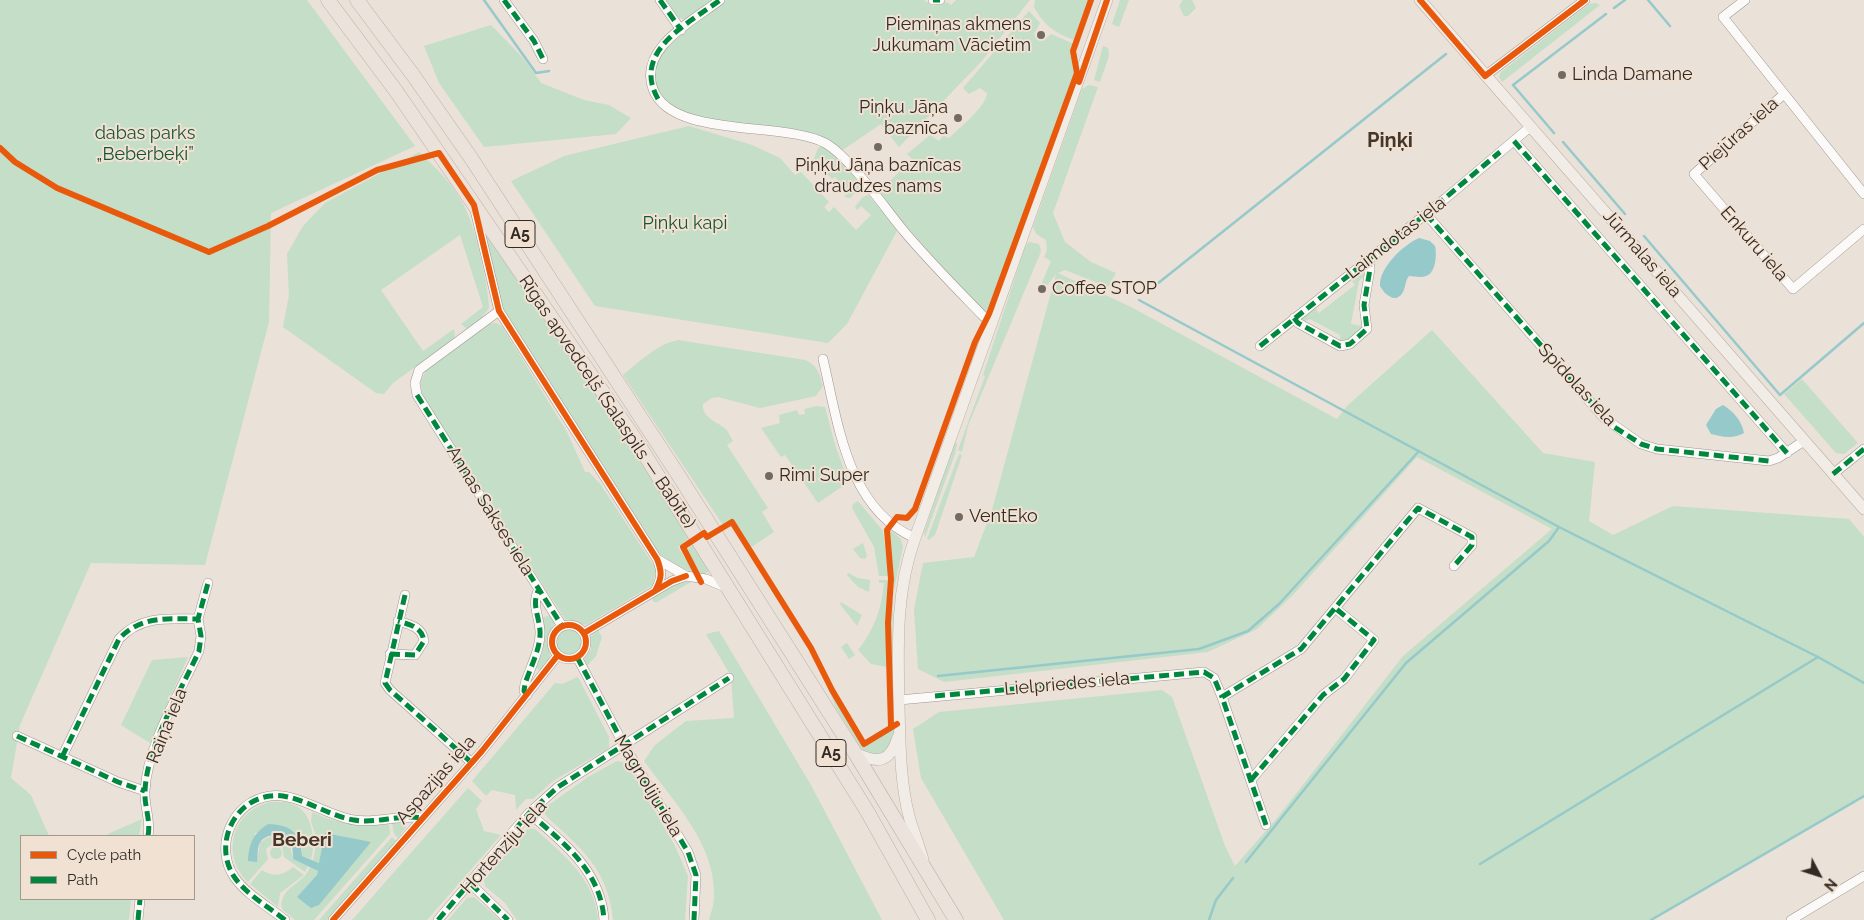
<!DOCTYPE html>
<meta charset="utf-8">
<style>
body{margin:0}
#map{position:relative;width:1864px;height:920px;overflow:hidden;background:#eae1d9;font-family:Raleway,sans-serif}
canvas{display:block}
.legend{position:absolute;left:20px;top:835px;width:175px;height:65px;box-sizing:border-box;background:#f1e1d2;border:1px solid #a4988d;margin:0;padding:6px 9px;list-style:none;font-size:15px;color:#312b26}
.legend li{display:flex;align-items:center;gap:10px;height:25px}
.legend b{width:25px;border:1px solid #a4988d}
.north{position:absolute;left:1794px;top:850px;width:50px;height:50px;-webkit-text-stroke:4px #f1e1d2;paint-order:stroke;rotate:130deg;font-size:14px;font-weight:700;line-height:20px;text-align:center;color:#312b26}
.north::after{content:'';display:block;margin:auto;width:18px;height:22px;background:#312b26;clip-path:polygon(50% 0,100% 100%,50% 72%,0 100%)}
</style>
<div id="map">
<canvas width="1864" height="920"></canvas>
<ul class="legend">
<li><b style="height:6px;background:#e8590c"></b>Cycle path</li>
<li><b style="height:6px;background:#00873e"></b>Path</li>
</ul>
<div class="north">N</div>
</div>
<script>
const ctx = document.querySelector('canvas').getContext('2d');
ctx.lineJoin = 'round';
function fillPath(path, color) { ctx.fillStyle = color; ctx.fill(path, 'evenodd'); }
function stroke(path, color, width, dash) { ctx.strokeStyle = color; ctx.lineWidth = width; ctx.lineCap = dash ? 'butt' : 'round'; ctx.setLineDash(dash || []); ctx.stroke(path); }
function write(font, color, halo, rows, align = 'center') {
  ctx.font = font + ' Raleway,sans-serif'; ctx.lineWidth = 4; ctx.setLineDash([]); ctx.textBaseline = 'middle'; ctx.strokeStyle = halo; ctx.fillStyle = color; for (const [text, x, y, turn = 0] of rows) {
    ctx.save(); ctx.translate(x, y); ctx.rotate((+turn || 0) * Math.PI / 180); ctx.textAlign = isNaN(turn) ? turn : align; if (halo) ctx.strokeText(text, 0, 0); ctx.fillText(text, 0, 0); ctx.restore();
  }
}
const green = new Path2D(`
 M 0,0 L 307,0 L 415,146 L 271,213 L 269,322 L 205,565 L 91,563 L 20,725 L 11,778 L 31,795 L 49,836 L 21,836 L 21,899 L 131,899 L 129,920 L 0,920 Z
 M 666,0 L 712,0 L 686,20 L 679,18 Z
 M 726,0 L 924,0 L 933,6 L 947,2 L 951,5 L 956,0 L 1030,0 L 981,62 L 899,147 L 881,124 L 841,151 C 830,141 816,133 801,131 C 765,125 661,128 655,79 C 653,67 659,53 668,44 C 685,28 707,14 726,0 Z
 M 1035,0 L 1089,0 L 1074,40 C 1055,33 1044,25 1034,7 Z
 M 1120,0 L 1129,0 L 1119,27 L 1112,24 Z
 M 1183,0 L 1192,0 L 1196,8 L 1188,16 L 1184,16 L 1179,6 Z
 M 1596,3 L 1600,5 L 1502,82 L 1499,77 L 1501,72 L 1589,4 Z
 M 1029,11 L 1040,23 L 1034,34 L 1039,41 L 1044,40 L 1051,34 L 1074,44 L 1072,54 L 1075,71 L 986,314 L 935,259 L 876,191 L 877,183 L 883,188 L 912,159 L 907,154 L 930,135 L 939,141 L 943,136 L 949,138 C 958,129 987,106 987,93 L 980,88 L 969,94 L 963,88 Z
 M 491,25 L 523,58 L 541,83 L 584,100 L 609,105 L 631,118 L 616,134 L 484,147 L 439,83 L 424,46 Z
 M 1103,46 L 1108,48 L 1109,56 L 1100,82 L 1094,80 Z
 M 1089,85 L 1098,87 L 1053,213 L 1065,242 L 1091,262 L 1116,273 L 1108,287 L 1065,270 L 1058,273 L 1131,307 L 1337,419 L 1347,406 L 1432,330 L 1543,453 L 1595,462 L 1589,521 L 1613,535 L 1673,506 L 1849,519 L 1864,537 L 1864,796 L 1650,920 L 1004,920 L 921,778 L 913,729 L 939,712 L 1162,690 L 1172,697 L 1225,846 L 1235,866 L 1278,817 L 1403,656 L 1552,529 L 1417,457 L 1293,595 L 1257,629 L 1208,652 L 944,682 L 918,669 L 914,610 L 923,563 L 974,557 L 992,510 L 1056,274 L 1045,288 L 1041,285 L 1051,261 L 1044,257 L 1047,250 L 1046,240 L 1036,234 L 1033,227 L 1082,89 Z
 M 689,126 L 752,145 L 780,158 L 795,175 L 801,172 L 829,202 L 824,207 L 829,212 L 834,207 L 856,230 L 871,215 L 861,206 L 857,210 L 855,207 L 863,197 L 868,195 L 898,229 L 847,324 L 828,343 L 595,306 L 511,181 L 564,156 Z
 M 823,146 C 834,154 862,175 859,189 L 850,198 L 844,197 L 849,192 L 835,177 L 832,179 L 818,164 L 821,161 L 818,158 L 813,162 L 818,148 Z
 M 419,152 C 458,188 470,207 481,259 C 485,276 488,291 489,308 L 479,321 L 467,329 L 461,324 L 483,307 L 460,235 L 381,290 L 423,351 L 454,329 L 455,338 L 393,383 L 384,394 L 376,393 L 283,327 L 289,295 L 287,254 L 303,226 L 325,203 Z
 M 491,235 L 639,458 L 689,538 L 678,547 L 694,572 C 677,568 664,560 653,546 L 506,315 L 500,299 L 486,237 Z
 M 1029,242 L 1039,244 L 1041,250 L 1040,254 L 968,426 L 962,452 L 958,450 L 985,376 L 983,375 L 1025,247 Z
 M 1363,270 L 1365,271 L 1365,275 L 1359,281 L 1351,324 L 1362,326 L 1361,331 L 1347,342 L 1340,343 L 1340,335 L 1310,319 L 1303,322 L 1302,318 L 1315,308 L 1319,313 L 1355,285 L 1351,280 Z
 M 496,323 L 502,326 L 567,432 L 585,472 L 589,472 L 601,485 L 656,569 L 653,585 L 586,625 L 565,619 L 422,398 L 421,381 L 426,370 L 489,324 Z
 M 678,340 L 805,360 C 817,365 820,374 823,386 L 816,396 L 760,408 L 718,397 L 712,398 L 703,404 C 702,417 715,421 723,427 C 728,430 730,436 733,441 L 727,445 L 768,508 L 762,512 L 774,532 L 750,548 L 732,519 L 723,525 L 623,375 C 639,362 657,344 678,340 Z
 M 1802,379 L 1858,443 L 1844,454 L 1836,453 L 1784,394 Z
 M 816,406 L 825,407 L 836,448 L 849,482 L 818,503 L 785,455 L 781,457 L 761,428 L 780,423 L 779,415 L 797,410 L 799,415 L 805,414 L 804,409 Z
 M 955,441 L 957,444 L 955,454 L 925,537 L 924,532 Z
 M 959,454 L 962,455 L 935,535 L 929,540 L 927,539 Z
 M 858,501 L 883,531 L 889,576 L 879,576 L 874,547 L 852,508 L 853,504 Z
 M 890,530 L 900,538 L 903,546 L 893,595 L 892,664 L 890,625 L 894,583 Z
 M 863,543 L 867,556 L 865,559 L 860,558 L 853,549 Z
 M 693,544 L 710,570 L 705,574 L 700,573 L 687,550 Z
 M 848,573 L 858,578 L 870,580 L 869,592 L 858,587 L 847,575 Z
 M 879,580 L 889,580 L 886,619 L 887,667 L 871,664 L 858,650 C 874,630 882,608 884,583 L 879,583 Z
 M 676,582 L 691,582 L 657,602 L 654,602 L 651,597 Z
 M 841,602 L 862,615 L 857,626 L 840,604 Z
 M 551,615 L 555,622 L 548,638 L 550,659 L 541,671 L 534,667 C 545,655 547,634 541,618 Z
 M556 642a13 13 0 1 1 26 0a13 13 0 1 1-26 0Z
 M 598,630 L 602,637 L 596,656 L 586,667 L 584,659 L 591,650 L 591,636 Z
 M 719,631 L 811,785 L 882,920 L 709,920 C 711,913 714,905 714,897 C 716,844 673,801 644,761 L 655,745 L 686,721 L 734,718 L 731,676 L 706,634 Z
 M 847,643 L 855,655 L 849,659 L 841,647 Z
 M 188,657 L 150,743 L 121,725 L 152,660 Z
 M 578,677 L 609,737 L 609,748 L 553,781 L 533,799 L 526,799 L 516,810 L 515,795 L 492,790 L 486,796 L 472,781 L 555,683 L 562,684 Z
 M 826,683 L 863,746 L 894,727 C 896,741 890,749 878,755 L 865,752 L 860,747 L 836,708 Z
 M 617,761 L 627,763 L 675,846 L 688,876 L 685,920 L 613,920 C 608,869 581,848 546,816 L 543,809 L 588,777 Z
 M 468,788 L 482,801 L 476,809 L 484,831 L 501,835 L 427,920 L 352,920 Z
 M 271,802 C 279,802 288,801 295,805 C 313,814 316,842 311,859 L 302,856 L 301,843 L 293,831 L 255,833 L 257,861 L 260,843 C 269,835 280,833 289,842 L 293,859 L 308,866 L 305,872 L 284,857 L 282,846 L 274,843 L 266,849 L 268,859 L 248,882 C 220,855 232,810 271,802 Z
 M 312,812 C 338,824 360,827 389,824 L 390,834 L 314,920 L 295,920 L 282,909 C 278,887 304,885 310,867 L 318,871 L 317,875 L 371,843 L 326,833 L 320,863 L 313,861 L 317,840 L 311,821 Z
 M 142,819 L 139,836 L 105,836 L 108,834 Z
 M 402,821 L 406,827 L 398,838 L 394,834 L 392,822 Z
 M 528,828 L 535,829 C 563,854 595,879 598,920 L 517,920 L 505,903 L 485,886 L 484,880 Z
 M 392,837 L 396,841 L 327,920 L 319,920 Z
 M270 853a6 6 0 1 1 12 0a6 6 0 1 1-12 0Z
 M 293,867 L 304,875 L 280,893 L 278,907 L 250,884 L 262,870 C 273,878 284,875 293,867 Z
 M 474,897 L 500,920 L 448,920 L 467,898 Z`);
const water = new Path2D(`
 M 1419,238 L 1430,241 L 1435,246 C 1437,255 1436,273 1426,276 C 1420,278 1414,276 1409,276 C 1405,281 1406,286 1403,292 C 1396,305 1384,294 1380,286 C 1379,268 1403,245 1419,238 Z
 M 1723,405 C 1733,411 1742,421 1744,433 C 1734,439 1722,437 1711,434 L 1706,425 L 1716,409 Z
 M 268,824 C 291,825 300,832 302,856 L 319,863 L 325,833 L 371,842 L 319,905 L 311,908 L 297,897 L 317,875 L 318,871 L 293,859 C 293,853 293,847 290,843 C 283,832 263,833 259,845 C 257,850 258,856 257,862 L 248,861 C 249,843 253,834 268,824 Z`);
const stream = new Path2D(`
 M 484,0 L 536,73 L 549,71
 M 1648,0 L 1670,26
 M 1614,8 L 1625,0
 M 1554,133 L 1513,85 L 1606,14
 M 1563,142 L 1625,214
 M 1644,236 L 1780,395 L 1864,323
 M 1152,288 L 1446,54
 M 1139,300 L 1559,527 L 1818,657 L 1864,683
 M 938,676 L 1199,649 L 1248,631 L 1279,604 L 1419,451
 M 1246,862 L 1406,663 L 1549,541 L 1559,527
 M 1480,864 L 1818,657
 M 1209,920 L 1216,900 L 1233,878
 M 1651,920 L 1864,796`);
const minor = new Path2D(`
 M 504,0 L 534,41 L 543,59
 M 660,0 L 681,30
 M 720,0 C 693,21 638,48 653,89 C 671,139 785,121 825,143 C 849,156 884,207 903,230 C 928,260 956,288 983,316 L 992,322
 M 933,0 L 940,0
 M 1745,0 L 1723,17 L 1864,194
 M 1485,76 L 1585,0
 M 1784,94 L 1694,174 L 1793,289 L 1864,229
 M 1514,141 L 1787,453
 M 475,210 L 499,311 L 657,559 C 662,571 662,578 656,589
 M 1426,214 L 1604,418 L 1641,444 L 1657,449 L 1769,461 L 1778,458 L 1804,441
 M 499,311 L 419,370 L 415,383 L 417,395 L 562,626
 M 1294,318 L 1298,323 L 1340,346 L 1350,344 L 1367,329 L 1364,305 L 1370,269 L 1369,259
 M 1260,346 L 1446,198 L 1530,127
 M 823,359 C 838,422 847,509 915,538
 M 1833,474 L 1864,449
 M 657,559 L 686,576 L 706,579 L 727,588
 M 405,595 L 385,683 L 390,690 L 472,763
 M552 642a17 17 0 1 1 34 0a17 17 0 1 1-34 0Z
 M 584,633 L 672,581 L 686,576
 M 390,654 L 415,655 L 424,641 C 422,627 411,625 398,621
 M 577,657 L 624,745 L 688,852 L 696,875 L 694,920
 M 527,695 L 524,691 L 525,684 C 530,668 541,648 540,631 C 539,615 531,604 539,589
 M 899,700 L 1204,672 L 1214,678 L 1222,697
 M 17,736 L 118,782 L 145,791
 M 62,757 L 119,639 C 141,615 169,619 198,619
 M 1251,780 L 1323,695 L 1344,679 L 1374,640 L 1335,608
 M 529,813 C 564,843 601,871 604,920
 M 1266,825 L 1222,697 L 1301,649 L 1418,508 L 1472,537 L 1472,545 L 1454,566
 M 148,836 C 151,820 144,806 145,791 C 147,745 180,693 199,651 L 201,636 L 198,619 L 208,583
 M 471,884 L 508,920
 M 138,920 L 140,899
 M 285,920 C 269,907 247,895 235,878 C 213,847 232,801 270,796 C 296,792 327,816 354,820 C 377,824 399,814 422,818
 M 333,920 L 482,751 L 558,655
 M 438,920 L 529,813 L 558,787 L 729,678
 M 1791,920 L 1864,876`);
const major = new Path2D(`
 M 1420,0 L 1864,509
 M 855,753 C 878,764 890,763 898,737
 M 923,860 C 919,845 913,831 909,816 C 900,782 900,742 899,707 C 898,649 895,593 915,538 L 1107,0`);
const highway = new Path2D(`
 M 328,0 L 396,91 L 635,439 L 867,811 L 928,920
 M 357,0 L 413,75 L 471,158 L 677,473 L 855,753 L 956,920`);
const quiet = new Path2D(`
 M 504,0 L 534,41 L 543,59
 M 660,0 L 681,30
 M 933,0 L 940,0
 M 658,99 C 631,51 688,24 720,0
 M 1514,141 L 1787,453
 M 1426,214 L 1611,425 L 1641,444 L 1657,449 L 1769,461
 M 1294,318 L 1298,323 L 1340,346 L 1350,344 L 1367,329 L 1364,305 L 1370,269 L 1369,259
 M 1260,346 L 1426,214 L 1500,152
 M 417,395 L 562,626
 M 1833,474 L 1864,449
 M 405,595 L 385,683 L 390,690 L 472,763
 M 390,654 L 415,655 L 424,641 C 422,627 411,625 398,621
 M 577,657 L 624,745 L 688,852 L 696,875 L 694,920
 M 527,694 L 524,691 L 525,684 C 530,668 541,648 540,631 C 539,615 531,604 539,589
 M 935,696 L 1204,672 L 1214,678 L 1222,697
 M 17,736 L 118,782 L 145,791
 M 62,757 L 119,639 C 141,615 169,619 198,619
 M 1251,780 L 1323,695 L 1344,679 L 1374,640 L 1335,608
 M 529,813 C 564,843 601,871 604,920
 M 1266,825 L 1222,697 L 1301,649 L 1418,508 L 1472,537 L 1472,545 L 1454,566
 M 148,836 C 151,820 144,806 145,791 C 147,745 180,693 199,651 L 201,636 L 198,619 L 208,583
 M 471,884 L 508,920
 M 138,920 L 140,899
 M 285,920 C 269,907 247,895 235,878 C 213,847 232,801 270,796 C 296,792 327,816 354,820 C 377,824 399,814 422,818
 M 438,920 L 529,813 L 558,787 L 729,678`);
const cycleway = new Path2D(`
 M 1420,0 L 1485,76 L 1585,0
 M 1079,82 L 1107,0
 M 0,148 L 15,162 L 57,188 L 209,252 L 268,226 L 377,170 L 439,153 L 474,205 L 499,311 L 657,559 C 662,571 662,578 656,589
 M 701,582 L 683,547 L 704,533 L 707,537 L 732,522 L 811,648 L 832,690 L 864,744 L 897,724
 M552 642a17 17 0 1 1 34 0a17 17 0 1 1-34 0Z
 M 584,633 L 672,581 L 686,576
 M 891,727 L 888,623 L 891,579 L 887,530 L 897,517 L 907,518 L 915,509 L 975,342 L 989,314 L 1077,73 L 1073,51 L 1091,0
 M 333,920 L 482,751 L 558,655`);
const markers = [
 [1041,35,5,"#726b65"],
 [1562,75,5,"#726b65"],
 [958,118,5,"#726b65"],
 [878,147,5,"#726b65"],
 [1042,289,5,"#726b65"],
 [769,476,5,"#726b65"],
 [959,517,5,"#726b65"]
];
const shields = [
 [520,234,30],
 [831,753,30]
];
const shieldNames = [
 ["A5",520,234],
 ["A5",831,753]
];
const poiNames = [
 ["Piemiņas akmens",1031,25,"right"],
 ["Jukumam Vācietim",1031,46,"right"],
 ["Linda Damane",1572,75],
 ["Piņķu Jāņa",948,108,"right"],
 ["baznīca",948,129,"right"],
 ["Piņķu Jāņa baznīcas",878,166,"center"],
 ["draudzes nams",878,187,"center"],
 ["Coffee STOP",1052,289],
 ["Rimi Super",779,476],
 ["VentEko",969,517]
];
const parkNames = [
 ["dabas parks",145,134],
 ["„Beberbeķi”",145,155],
 ["Piņķu kapi",685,224]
];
const streetNames = [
 ["Piejūras iela",1739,134,-42],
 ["Laimdotas iela",1396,238,-38],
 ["Enkuru iela",1754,244,49],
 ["Jūrmalas iela",1642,254,49],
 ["Spīdolas iela",1577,385,47],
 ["Rīgas apvedceļš (Salaspils — Babīte)",607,402,56],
 ["Annas Sakses iela",490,511,58],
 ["Lielpriedes iela",1067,684,-5],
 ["Raiņa iela",167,726,-68],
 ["Aspazijas iela",436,780,-49],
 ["Magnoliju iela",648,786,59],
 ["Hortenziju iela",504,847,-48]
];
const neighbourhoodNames = [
 ["Beberi",302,840]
];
const quarterNames = [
 ["Piņķi",1390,141]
];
fillPath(green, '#c5dec7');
fillPath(water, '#95c9ca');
stroke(stream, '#95c9ca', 2.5);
stroke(minor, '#9e9790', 10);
stroke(major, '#bbb0a5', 12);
stroke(highway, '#bbb0a5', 15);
stroke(minor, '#fcfaf9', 9);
stroke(major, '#f2ece7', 11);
stroke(highway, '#ebe3db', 14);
stroke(quiet, '#00873e', 5, [10, 5]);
stroke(cycleway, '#e8590c', 6);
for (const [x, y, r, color] of markers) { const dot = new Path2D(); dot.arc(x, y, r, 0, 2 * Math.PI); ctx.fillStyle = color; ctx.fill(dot); stroke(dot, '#f1e1d2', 2); }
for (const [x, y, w] of shields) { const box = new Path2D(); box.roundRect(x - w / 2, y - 13.5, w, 27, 4); ctx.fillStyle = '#f1e1d2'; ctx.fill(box); stroke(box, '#312b26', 1); }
write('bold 16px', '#312b26', null, shieldNames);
write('18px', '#312b26', '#f1e1d2', poiNames, 'left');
write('18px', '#145534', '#f1e1d2', parkNames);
write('18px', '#312b26', '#f1e1d2', streetNames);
write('bold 19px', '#43372b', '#f1e1d2', neighbourhoodNames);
write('bold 20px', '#43372b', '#f1e1d2', quarterNames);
</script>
